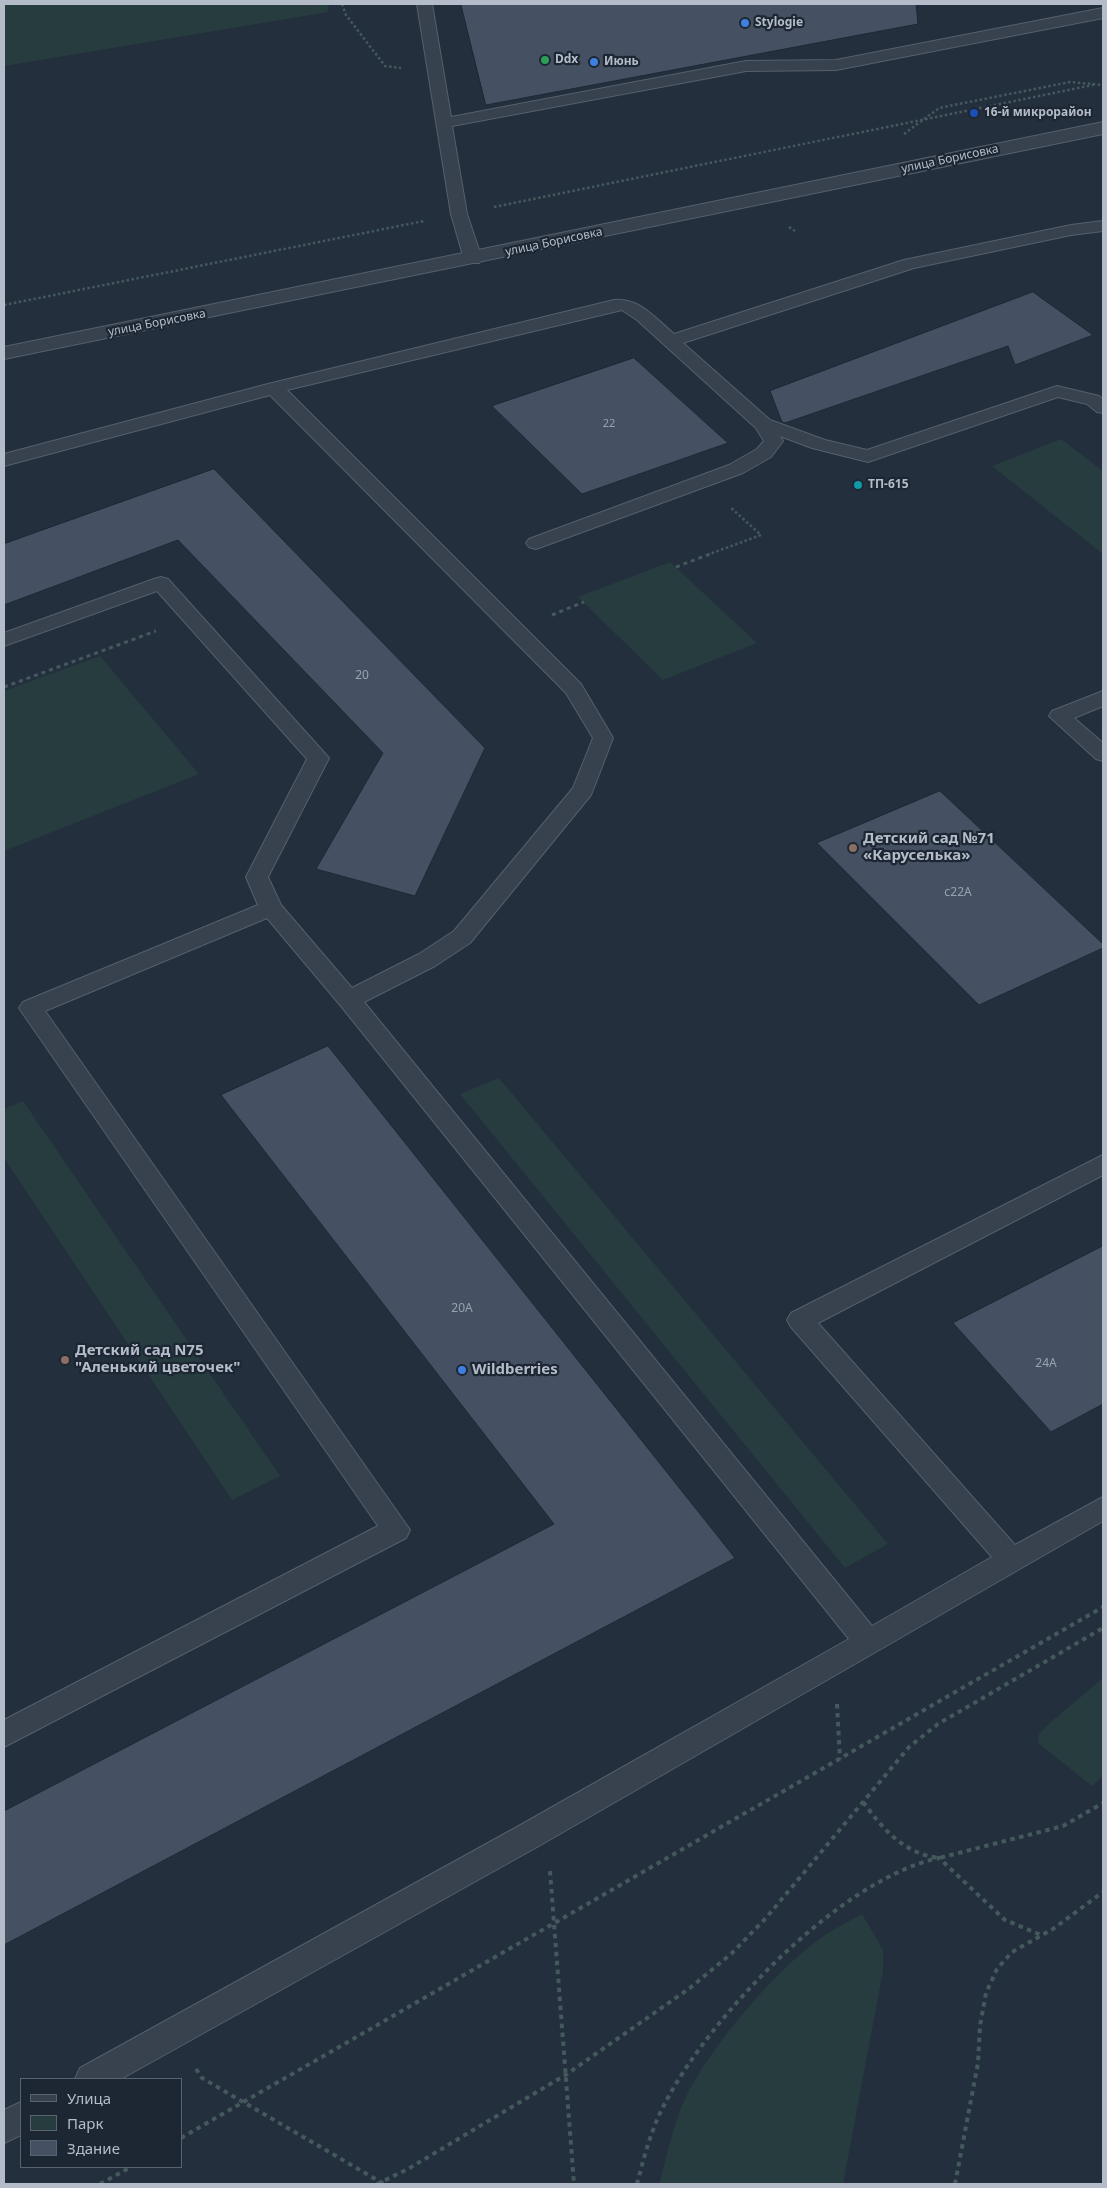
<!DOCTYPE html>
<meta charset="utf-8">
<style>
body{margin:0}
#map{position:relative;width:1107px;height:2188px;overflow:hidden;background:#242f3e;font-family:"Noto Sans",sans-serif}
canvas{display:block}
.frame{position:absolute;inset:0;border:5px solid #b4bcc9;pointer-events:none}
.legend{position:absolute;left:20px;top:2078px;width:162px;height:90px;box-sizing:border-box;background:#1d2633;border:1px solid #59626f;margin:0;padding:6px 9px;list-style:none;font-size:15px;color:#b4bcc9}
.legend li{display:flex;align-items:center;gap:10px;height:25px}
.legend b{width:25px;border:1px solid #59626f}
</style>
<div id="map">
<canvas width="1107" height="2188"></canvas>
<div class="frame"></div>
<ul class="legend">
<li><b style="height:6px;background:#38414e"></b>Улица</li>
<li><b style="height:14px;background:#263c3f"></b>Парк</li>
<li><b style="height:14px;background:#455162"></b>Здание</li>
</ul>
</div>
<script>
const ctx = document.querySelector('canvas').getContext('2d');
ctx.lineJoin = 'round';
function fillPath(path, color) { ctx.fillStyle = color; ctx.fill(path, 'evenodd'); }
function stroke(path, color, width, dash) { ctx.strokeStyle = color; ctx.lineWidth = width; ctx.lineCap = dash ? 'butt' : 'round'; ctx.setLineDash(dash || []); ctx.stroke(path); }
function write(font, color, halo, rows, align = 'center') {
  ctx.font = font + ' "Noto Sans",sans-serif'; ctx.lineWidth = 4.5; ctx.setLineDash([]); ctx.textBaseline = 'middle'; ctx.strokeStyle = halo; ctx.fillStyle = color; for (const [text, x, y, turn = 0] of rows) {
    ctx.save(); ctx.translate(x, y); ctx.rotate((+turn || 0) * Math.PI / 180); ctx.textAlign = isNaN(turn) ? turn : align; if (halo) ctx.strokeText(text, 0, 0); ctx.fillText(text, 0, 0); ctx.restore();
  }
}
const green = new Path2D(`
 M 4,4 L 329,4 L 328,12 L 4,66 Z
 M 1061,439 L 1103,471 L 1103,554 L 992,466 Z
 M 670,562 L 757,643 L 663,680 L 578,597 Z
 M 100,656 L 199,774 L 4,851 L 4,691 Z
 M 499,1078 L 888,1544 L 845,1568 L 460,1094 Z
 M 23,1101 L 280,1476 L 232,1500 L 4,1158 L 4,1109 Z
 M 1103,1678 L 1103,1776 L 1092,1786 L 1038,1743 L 1039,1734 L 1052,1721 Z
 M 862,1914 L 883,1950 L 883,1971 L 843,2184 L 659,2184 C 666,2160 671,2134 680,2111 C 701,2055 779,1965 828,1933 C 839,1926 851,1920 862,1914 Z`);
const building = new Path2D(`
 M 461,4 L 916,4 L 918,24 L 486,105 Z
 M 1033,292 L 1093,335 L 1015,365 L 1008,346 L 785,423 L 782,422 L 770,391 Z
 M 634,358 L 728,443 L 582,494 L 492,406 Z
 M 214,469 L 485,748 L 415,896 L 316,869 L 383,753 L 178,540 L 4,605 L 4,544 Z
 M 940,791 L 1103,944 L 1103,948 L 979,1005 L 817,843 Z
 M 328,1046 L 735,1558 L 4,1945 L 4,1811 L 554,1524 L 221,1095 Z
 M 1103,1246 L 1103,1404 L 1051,1432 L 953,1323 Z`);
const pathFar2 = new Path2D(`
 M 342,4 L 346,15 L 385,66 L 401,68
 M 904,134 L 939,108 L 1070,82 L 1103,85
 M 494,207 L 1093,85
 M 789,227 L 795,231
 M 4,305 L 424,221
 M 707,555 L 761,535 L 730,507`);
const pathFar1 = new Path2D(`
 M 676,567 L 710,554
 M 552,615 L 584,602
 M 4,687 L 156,631`);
const path = new Path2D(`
 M 837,1704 L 840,1759
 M 863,1802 C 884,1830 903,1853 939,1858 L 1063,1826 L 1103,1803
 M 550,1871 L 574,2184
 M 196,2069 L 202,2078 L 384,2184
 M 181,2138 L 1103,1607
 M 100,2184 L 131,2167
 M 377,2184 L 408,2169 L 567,2074 L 690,1988 L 732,1953 L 766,1918 L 909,1747 L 938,1724 L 1103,1628
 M 637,2184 C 644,2157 651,2130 664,2105 C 709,2017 840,1879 939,1858 L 1005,1920 L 1041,1935
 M 955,2184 L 978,2063 L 980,2026 L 986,1993 L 997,1969 L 1012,1952 L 1053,1929 L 1103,1892`);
const service = new Path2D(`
 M 417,4 L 432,4 L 451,117 L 746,61 L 836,60 L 1103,8 L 1103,18 L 836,70 L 746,71 L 452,126 L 467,214 L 482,259 L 479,263 L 467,263 L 464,259 L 451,214 Z
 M 1103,221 L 1103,231 L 1071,235 L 914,268 L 683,343 L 770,420 L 825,440 L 867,450 L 1057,386 L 1099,396 L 1103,399 L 1103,413 L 1097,412 L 1087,404 L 1058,397 L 868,462 L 812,448 L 780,436 L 783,441 L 771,457 L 743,473 L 536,549 L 529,547 L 526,543 L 529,539 L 729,465 L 757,449 L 764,441 L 756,428 L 637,320 L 622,310 L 287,390 L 581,684 L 613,738 L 591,795 L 470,943 L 435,966 L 364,1002 L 872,1626 L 992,1557 L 791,1327 L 787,1320 L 791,1313 L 1103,1155 L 1103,1175 L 818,1323 L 1015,1545 L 1103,1497 L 1103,1521 L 537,1847 L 121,2079 L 75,2079 L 80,2068 L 517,1827 L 849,1639 L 341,1006 L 267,918 L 45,1011 L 410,1530 L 406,1538 L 4,1747 L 4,1720 L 378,1526 L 19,1008 L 23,1002 L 258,905 L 246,877 L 307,759 L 157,591 L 4,646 L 4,633 L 154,579 L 161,577 L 168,579 L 329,758 L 268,877 L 281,905 L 352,988 L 419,954 L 454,931 L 573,788 L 593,738 L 566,693 L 270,395 L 4,466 L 4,454 L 268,384 L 614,300 C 639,297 656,319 674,334 L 904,260 L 1071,225 Z
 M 1103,691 L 1103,706 L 1074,718 L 1103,743 L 1103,761 L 1096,759 L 1049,716 L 1052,711 Z
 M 21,2102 L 21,2135 L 4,2143 L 4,2110 Z`);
const tertiary = new Path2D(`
 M 1103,122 L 1103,134 L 4,359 L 4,347 Z`);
const markers = [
 [745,23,5,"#3f7fe0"],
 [545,60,5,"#2e9e5b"],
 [594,62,5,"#3f7fe0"],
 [974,113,5,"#1a4fb4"],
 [858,485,5,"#0f9aa8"],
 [853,848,5,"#8d6e63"],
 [65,1360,5,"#8d6e63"],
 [462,1370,5,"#3f7fe0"]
];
const farNumbernames = [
 ["22",609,424]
];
const farPoinames = [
 ["Stylogie",755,23],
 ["Ddx",555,60],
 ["Июнь",604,62],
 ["16-й микрорайон",984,113],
 ["ТП-615",868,485]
];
const farStreetnames = [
 ["улица Борисовка",950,159,-12],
 ["улица Борисовка",554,242,-12],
 ["улица Борисовка",157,323,-11]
];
const numberNames = [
 ["20",362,676],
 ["с22А",958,893],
 ["20А",462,1309],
 ["24А",1046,1364]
];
const poiNames = [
 ["Детский сад №71",863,839],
 ["«Каруселька»",863,856],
 ["Детский сад N75",75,1351],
 ["\"Аленький цветочек\"",75,1368],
 ["Wildberries",472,1370]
];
fillPath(green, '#263c3f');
fillPath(building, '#455162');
stroke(building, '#1f2835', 1);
stroke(service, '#565f6c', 2);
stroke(tertiary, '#565f6c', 2);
stroke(pathFar2, '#44595c', 2.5, [2.5, 2.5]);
stroke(pathFar1, '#44595c', 3, [4, 4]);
stroke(path, '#44595c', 4, [4.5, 4.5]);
fillPath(service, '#38414e');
fillPath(tertiary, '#38414e');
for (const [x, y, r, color] of markers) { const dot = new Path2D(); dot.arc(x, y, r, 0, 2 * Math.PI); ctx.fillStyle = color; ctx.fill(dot); stroke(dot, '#1d2633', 2); }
write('11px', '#98a1af', null, farNumbernames);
write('bold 12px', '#b4bcc9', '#1d2633', farPoinames, 'left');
write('12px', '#b4bcc9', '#1d2633', farStreetnames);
write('12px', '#98a1af', null, numberNames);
write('bold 15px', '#b4bcc9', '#1d2633', poiNames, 'left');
</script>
